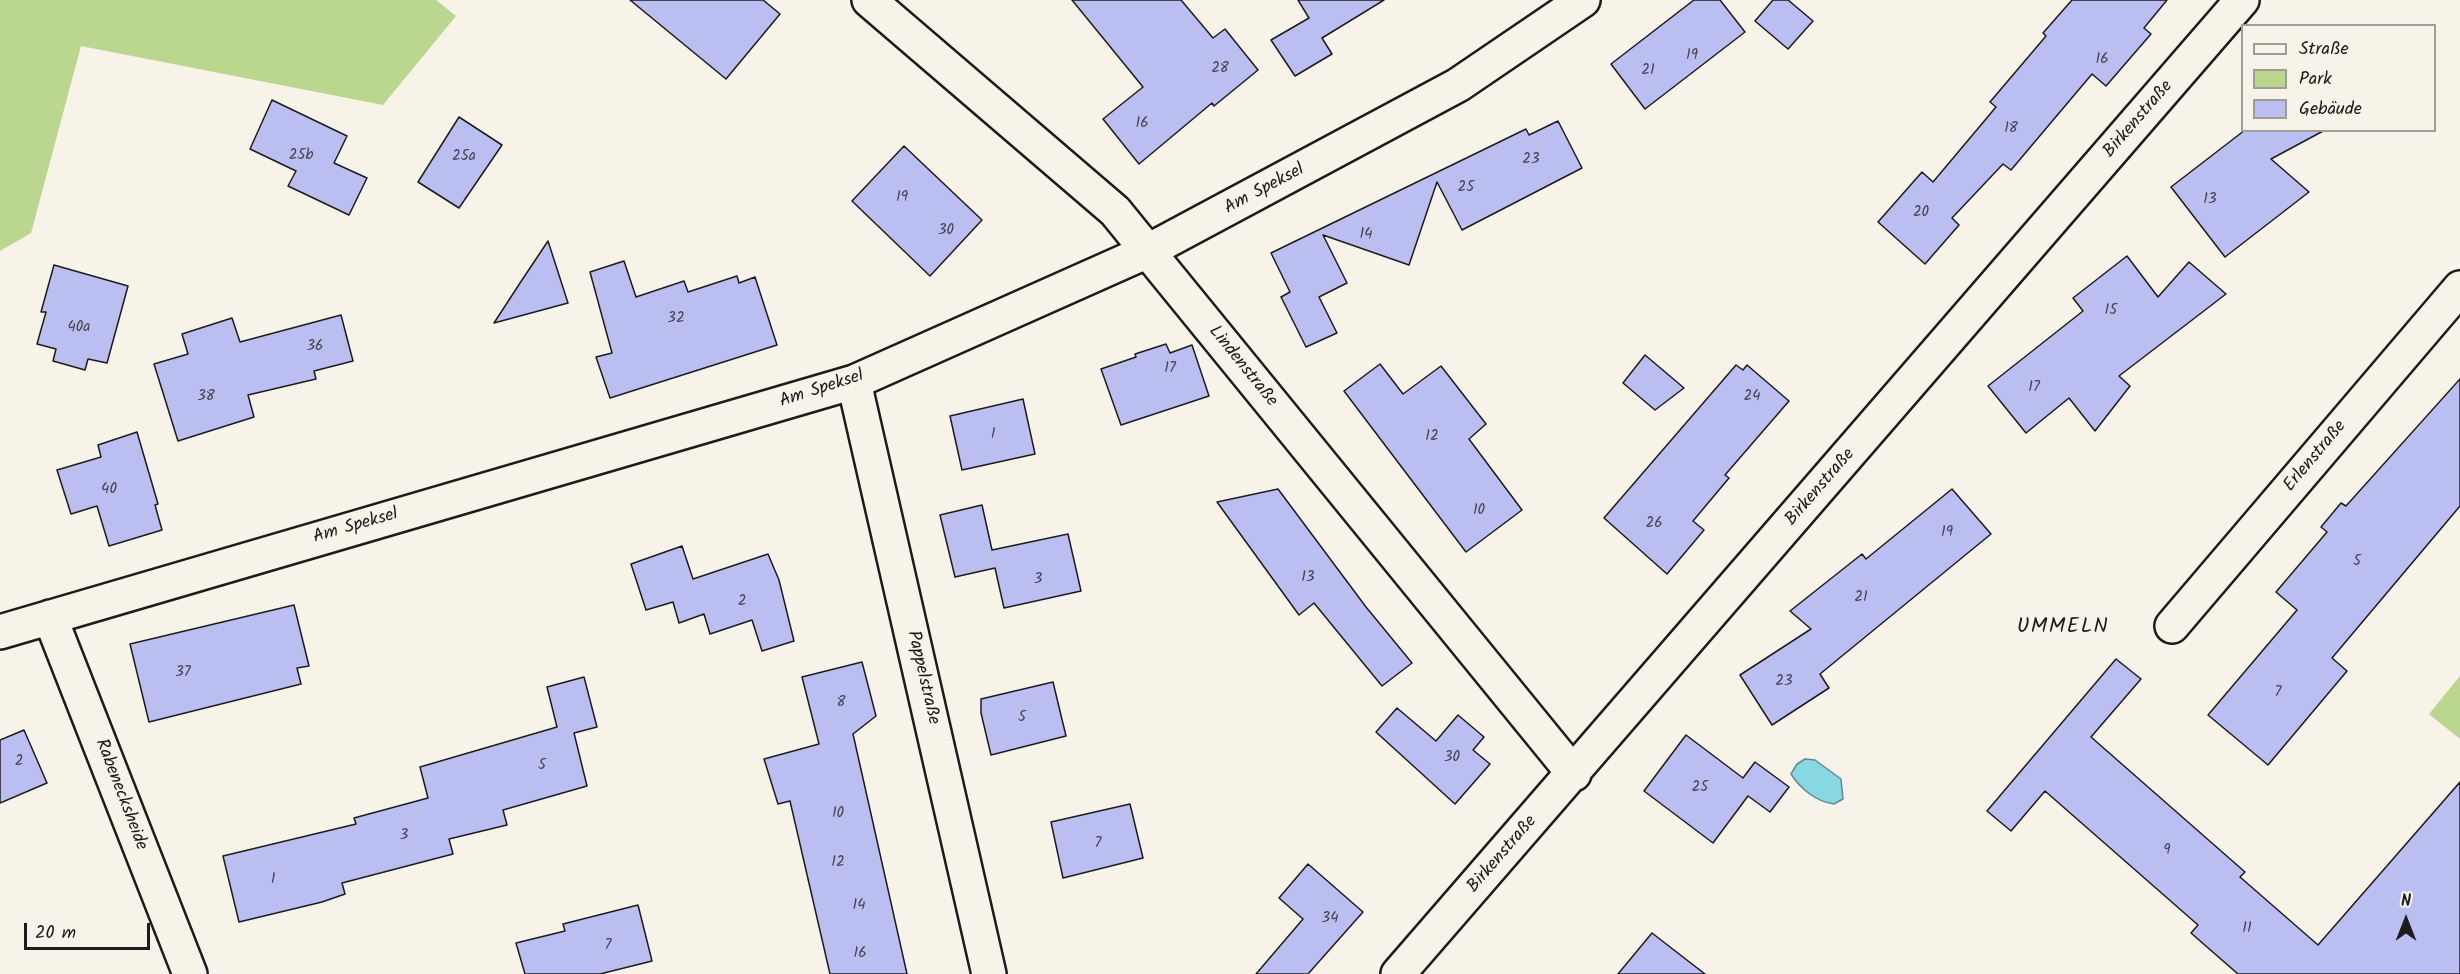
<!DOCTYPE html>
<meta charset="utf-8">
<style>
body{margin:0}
#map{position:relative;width:2460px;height:974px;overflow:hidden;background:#f7f3e8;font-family:Kalam,sans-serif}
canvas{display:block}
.legend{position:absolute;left:2241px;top:24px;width:195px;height:108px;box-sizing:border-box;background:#f7f3e8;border:2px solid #9f9d96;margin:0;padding:8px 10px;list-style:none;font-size:18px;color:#1c1c1c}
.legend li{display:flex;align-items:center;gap:12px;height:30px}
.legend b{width:30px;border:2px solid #9f9d96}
.north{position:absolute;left:2376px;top:890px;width:60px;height:60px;-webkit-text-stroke:4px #f7f3e8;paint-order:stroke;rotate:0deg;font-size:16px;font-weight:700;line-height:24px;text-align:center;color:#1c1c1c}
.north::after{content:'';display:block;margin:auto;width:21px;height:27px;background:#1c1c1c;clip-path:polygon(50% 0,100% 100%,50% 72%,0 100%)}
.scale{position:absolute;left:24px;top:923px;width:126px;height:27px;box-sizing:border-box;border:3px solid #1c1c1c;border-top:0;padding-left:8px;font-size:18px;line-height:21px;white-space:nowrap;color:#1c1c1c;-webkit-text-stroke:4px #f7f3e8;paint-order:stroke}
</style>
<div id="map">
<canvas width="2460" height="974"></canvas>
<ul class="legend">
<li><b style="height:8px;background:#f7f3e8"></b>Straße</li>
<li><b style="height:16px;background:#bbd68e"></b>Park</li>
<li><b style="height:16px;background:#bbbef0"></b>Gebäude</li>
</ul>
<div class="north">N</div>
<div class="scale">20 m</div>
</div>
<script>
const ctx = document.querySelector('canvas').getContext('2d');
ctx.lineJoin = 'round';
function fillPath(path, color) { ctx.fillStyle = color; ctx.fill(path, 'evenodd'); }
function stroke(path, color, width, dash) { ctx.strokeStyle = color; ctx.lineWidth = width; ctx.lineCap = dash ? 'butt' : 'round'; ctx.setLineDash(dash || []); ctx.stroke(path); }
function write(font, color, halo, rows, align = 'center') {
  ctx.font = font + ' Kalam,sans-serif'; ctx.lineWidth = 6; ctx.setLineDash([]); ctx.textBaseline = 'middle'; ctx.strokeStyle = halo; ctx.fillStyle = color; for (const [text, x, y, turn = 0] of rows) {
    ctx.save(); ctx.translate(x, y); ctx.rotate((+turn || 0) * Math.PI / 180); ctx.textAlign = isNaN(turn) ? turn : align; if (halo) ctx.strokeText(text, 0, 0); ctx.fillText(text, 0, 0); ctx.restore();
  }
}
const green = new Path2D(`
 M 0,0 L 436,0 L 456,16 L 383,105 L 81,46 L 31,233 L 0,251 Z
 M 2460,676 L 2460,739 L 2429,714 Z`);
const water = new Path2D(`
 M 1805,759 L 1815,760 L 1841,779 L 1843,799 L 1834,804 C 1816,802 1800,788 1791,774 L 1797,764 Z`);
const building = new Path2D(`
 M 630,0 L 763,0 L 780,14 L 726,79 Z
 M 1072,0 L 1181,0 L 1213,38 L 1225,29 L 1258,70 L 1214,106 L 1212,103 L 1139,164 L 1103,119 L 1143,87 Z
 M 1298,0 L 1384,0 L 1322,38 L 1332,54 L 1295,76 L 1271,40 L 1309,18 Z
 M 1694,0 L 1720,0 L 1745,32 L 1645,109 L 1611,64 Z
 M 1773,0 L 1788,0 L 1813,21 L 1788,49 L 1755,21 Z
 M 2072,0 L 2167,0 L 2144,28 L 2151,34 L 2106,86 L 2092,74 L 2011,170 L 2003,164 L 1952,218 L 1959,225 L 1925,264 L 1878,222 L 1922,172 L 1933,182 L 1996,107 L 1990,102 L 2046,36 L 2043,33 Z
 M 272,100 L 347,136 L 334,163 L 367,178 L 349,215 L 288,186 L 296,171 L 250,149 Z
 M 459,117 L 502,145 L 459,208 L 418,182 Z
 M 1558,121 L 1582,168 L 1462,230 L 1437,182 L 1409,265 L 1323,235 L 1347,283 L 1319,297 L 1337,333 L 1306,347 L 1281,297 L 1290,292 L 1271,253 L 1526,129 L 1529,135 Z
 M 2245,130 L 2325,130 L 2271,159 L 2309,192 L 2225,257 L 2171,187 Z
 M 904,146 L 982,220 L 930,276 L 852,201 Z
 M 548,241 L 568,303 L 494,323 L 520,283 Z
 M 2127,256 L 2158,297 L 2189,262 L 2226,294 L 2119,376 L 2130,386 L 2095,431 L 2069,398 L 2026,433 L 1988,386 L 2083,311 L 2073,298 Z
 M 624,261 L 636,297 L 684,281 L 688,292 L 737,276 L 739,283 L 755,277 L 777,345 L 610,398 L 596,357 L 612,353 L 590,272 Z
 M 54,265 L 128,286 L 107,363 L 88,359 L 85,370 L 53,361 L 56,349 L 37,344 L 46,312 L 41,312 Z
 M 341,315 L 353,361 L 314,371 L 316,379 L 248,395 L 254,417 L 178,441 L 154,364 L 188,354 L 182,334 L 232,318 L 240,342 Z
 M 1166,344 L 1170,353 L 1192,345 L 1209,396 L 1121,425 L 1101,369 L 1136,357 L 1135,354 Z
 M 1645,355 L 1684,388 L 1655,410 L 1623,383 Z
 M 1380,364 L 1403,394 L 1441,366 L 1486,424 L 1469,439 L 1522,510 L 1466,552 L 1344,391 Z
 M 1736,365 L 1743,370 L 1747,365 L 1789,401 L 1725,475 L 1729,478 L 1693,521 L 1704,530 L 1667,574 L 1604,518 Z
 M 2460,379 L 2460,506 L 2332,658 L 2347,671 L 2268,765 L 2208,715 L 2297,610 L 2276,592 L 2327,532 L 2321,527 L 2341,503 L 2346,506 Z
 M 1023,399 L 1035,454 L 962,470 L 950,416 Z
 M 137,432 L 158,504 L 155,505 L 162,530 L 109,546 L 97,506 L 71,514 L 57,470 L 101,457 L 98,445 Z
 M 1278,489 L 1366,607 L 1412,663 L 1382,686 L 1314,603 L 1299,615 L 1217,502 Z
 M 1952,489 L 1991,534 L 1820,674 L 1829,688 L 1772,725 L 1740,675 L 1811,629 L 1790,611 L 1862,554 L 1866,559 Z
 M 982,505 L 992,550 L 1068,534 L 1081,591 L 1004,608 L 995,568 L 955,577 L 940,515 Z
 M 682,546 L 693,579 L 768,554 L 779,580 L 794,641 L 762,651 L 752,620 L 710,634 L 704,614 L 679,623 L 673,602 L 646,610 L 631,564 Z
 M 294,605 L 309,666 L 297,668 L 301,684 L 149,722 L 130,644 Z
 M 2116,659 L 2141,679 L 2091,737 L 2245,872 L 2240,877 L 2318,945 L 2460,782 L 2460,974 L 2238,974 L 2191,933 L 2198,925 L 2045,791 L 2011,831 L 1987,811 Z
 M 862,662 L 876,716 L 853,734 L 907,974 L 830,974 L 790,801 L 778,804 L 764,759 L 819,744 L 802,677 Z
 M 584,677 L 597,727 L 574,733 L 587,786 L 503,810 L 507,825 L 449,839 L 453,854 L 342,883 L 345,894 L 322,902 L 239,922 L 223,856 L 356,824 L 354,818 L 428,798 L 420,767 L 557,727 L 547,687 Z
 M 1053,682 L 1066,736 L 991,755 L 981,713 L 981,699 Z
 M 1397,708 L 1436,741 L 1458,715 L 1484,737 L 1473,750 L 1490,764 L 1455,804 L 1376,732 Z
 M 24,730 L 47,783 L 0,803 L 0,740 Z
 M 1686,735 L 1743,778 L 1755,762 L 1789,787 L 1770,812 L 1748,796 L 1713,843 L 1644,791 Z
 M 1130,804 L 1143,858 L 1063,878 L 1051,822 Z
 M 1308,864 L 1363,912 L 1308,974 L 1256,974 L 1303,919 L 1279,898 Z
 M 638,905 L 652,961 L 600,974 L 525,974 L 516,943 L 565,931 L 563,924 Z
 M 1652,933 L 1705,974 L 1618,974 Z`);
const street = new Path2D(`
 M 869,0 L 1115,211 L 1574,774
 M 854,382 L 989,974
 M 50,617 L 190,974
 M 2172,626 L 2460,288
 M 0,632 L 854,382 L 1148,251 L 1458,85 L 1583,0
 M 1398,974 L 2242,0`);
const numberNames = [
 ["19",1692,56],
 ["16",2102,60],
 ["28",1220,69],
 ["21",1648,71],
 ["16",1142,124],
 ["18",2011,129],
 ["25b",301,156],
 ["25a",464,157],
 ["23",1531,160],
 ["25",1466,188],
 ["19",902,198],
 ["13",2210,200],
 ["20",1921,213],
 ["30",946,231],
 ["14",1366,235],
 ["15",2111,311],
 ["32",676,319],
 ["40a",79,328],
 ["36",315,347],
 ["17",1170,369],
 ["17",2034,388],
 ["38",206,397],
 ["24",1752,397],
 ["1",993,435],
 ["12",1432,437],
 ["40",109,490],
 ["10",1479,511],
 ["26",1654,524],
 ["19",1947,533],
 ["5",2357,562],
 ["13",1308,578],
 ["3",1038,580],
 ["21",1861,598],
 ["2",742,602],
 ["37",183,673],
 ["23",1784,682],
 ["7",2278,693],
 ["8",841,703],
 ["5",1022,718],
 ["30",1452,758],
 ["2",19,762],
 ["5",542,766],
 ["25",1700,788],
 ["10",838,814],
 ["3",404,836],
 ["7",1098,844],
 ["9",2167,851],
 ["12",838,863],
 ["1",273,880],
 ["14",859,906],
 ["34",1330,919],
 ["11",2247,929],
 ["7",608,946],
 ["16",860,954]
];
const streetNames = [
 ["Birkenstraße",2139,120,-49],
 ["Am Speksel",1265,190,-28],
 ["Lindenstraße",1242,367,51],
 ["Am Speksel",822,390,-18],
 ["Erlenstraße",2316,457,-50],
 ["Birkenstraße",1821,488,-49],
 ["Am Speksel",356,527,-16],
 ["Pappelstraße",922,678,77],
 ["Rabenecksheide",120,795,69],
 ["Birkenstraße",1503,855,-49]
];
const quarterNames = [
 ["UMMELN",2063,628]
];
fillPath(green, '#bbd68e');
fillPath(water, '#88d8e3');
stroke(water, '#5d8d93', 1.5);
fillPath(building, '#bbbef0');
stroke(building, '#1c1c1c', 1.5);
stroke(street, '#1c1c1c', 38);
stroke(street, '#f7f3e8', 33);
write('15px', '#444451', null, numberNames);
write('18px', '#1c1c1c', '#f7f3e8', streetNames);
ctx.letterSpacing = '1.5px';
write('21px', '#1c1c1c', '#f7f3e8', quarterNames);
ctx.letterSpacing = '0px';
</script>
